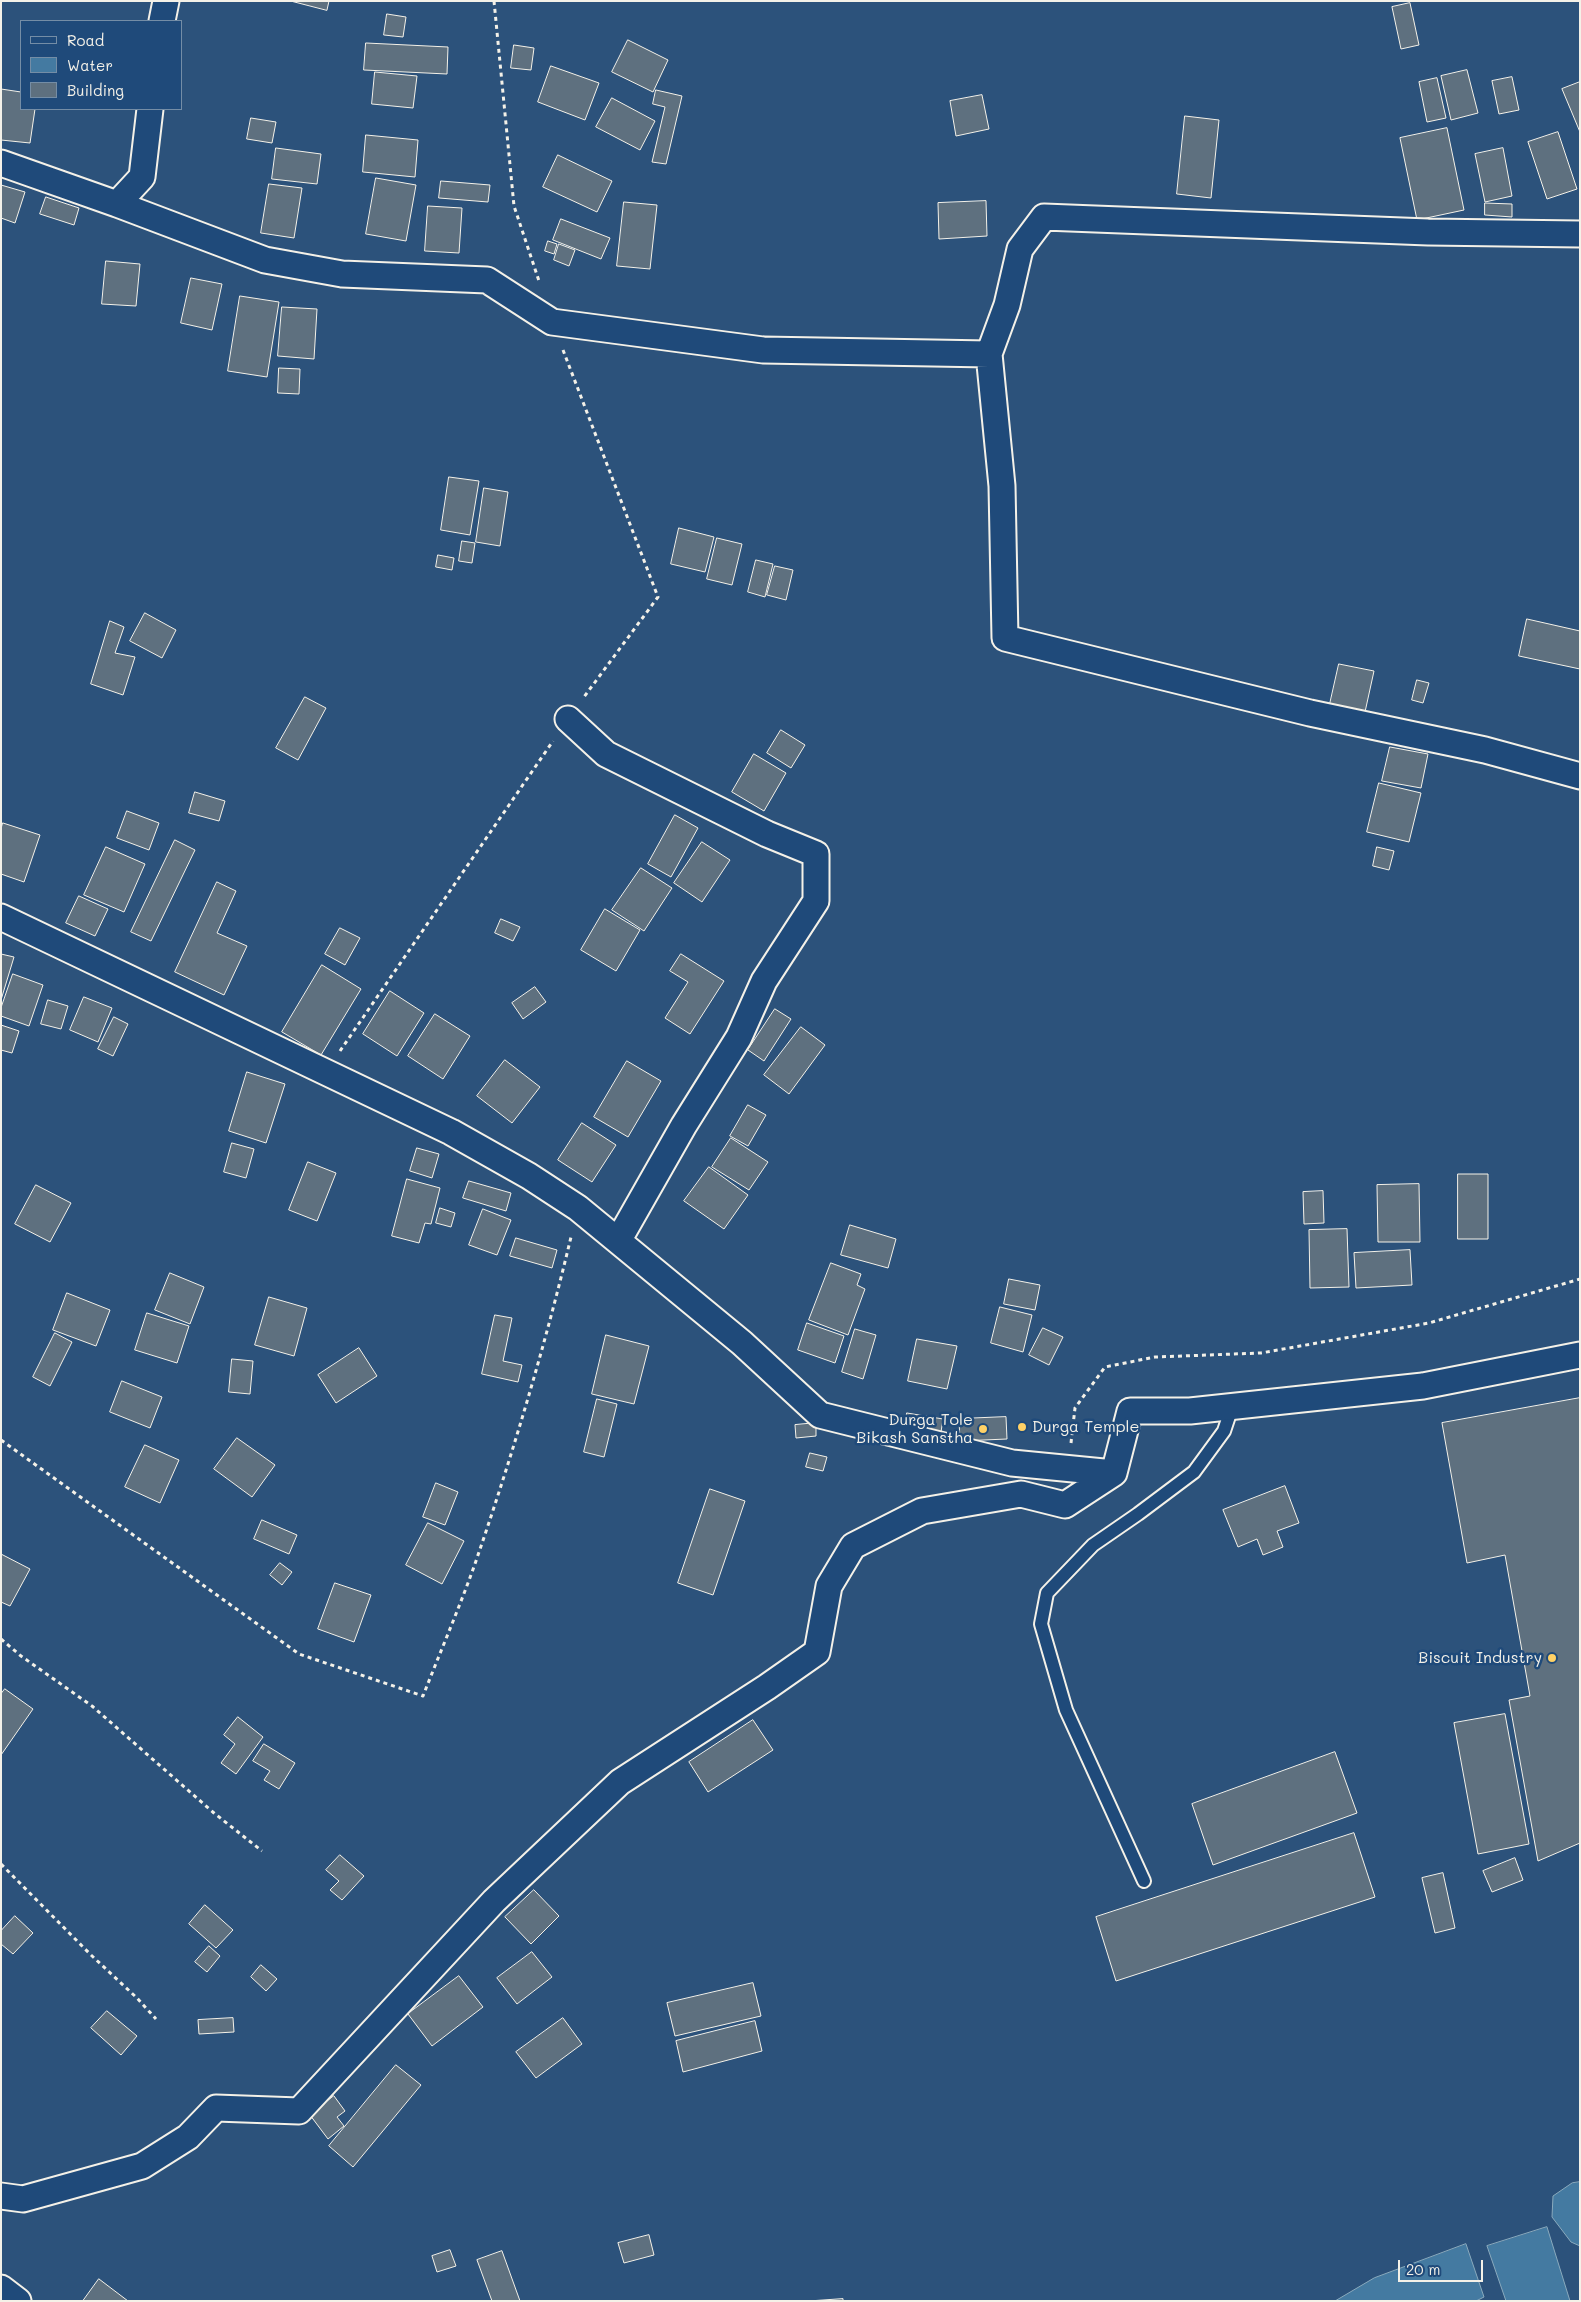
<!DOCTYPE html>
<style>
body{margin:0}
#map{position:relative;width:1581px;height:2302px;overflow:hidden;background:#2c527b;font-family:Mali,sans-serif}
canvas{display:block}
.frame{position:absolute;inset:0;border:2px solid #f4f1e8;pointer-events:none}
.legend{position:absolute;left:20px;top:20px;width:162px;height:90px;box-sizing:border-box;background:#1f4a7a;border:1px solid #748da6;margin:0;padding:6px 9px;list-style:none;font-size:15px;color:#f4f1e8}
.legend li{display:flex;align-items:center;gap:10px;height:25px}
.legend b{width:25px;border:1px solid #748da6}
.scale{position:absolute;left:1398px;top:2260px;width:85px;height:22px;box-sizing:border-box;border:2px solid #f4f1e8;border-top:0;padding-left:6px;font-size:15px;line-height:18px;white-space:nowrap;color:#f4f1e8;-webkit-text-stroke:4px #1f4a7a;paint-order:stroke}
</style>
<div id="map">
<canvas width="1581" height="2302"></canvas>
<div class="frame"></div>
<ul class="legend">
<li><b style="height:6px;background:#1f4a7a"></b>Road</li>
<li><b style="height:14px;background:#447aa1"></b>Water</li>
<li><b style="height:14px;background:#5e707f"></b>Building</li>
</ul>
<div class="scale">20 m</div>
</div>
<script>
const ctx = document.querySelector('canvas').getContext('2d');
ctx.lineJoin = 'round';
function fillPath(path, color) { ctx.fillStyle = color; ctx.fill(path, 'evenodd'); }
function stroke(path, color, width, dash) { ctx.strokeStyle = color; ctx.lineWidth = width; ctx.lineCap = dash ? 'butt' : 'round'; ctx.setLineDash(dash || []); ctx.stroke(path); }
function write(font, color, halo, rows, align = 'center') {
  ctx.font = font + ' Mali,sans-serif'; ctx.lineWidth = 5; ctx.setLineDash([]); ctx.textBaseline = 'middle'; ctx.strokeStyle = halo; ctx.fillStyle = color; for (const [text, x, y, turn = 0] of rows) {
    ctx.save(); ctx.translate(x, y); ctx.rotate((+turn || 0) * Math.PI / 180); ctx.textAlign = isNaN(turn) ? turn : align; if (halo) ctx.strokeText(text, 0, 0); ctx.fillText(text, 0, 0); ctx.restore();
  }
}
const water = new Path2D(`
 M 1580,2182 L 1580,2246 L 1571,2242 L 1552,2217 L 1553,2196 L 1572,2183 Z
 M 1547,2227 L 1570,2301 L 1506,2301 L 1487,2246 Z
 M 1466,2244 L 1484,2297 L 1476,2301 L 1335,2301 L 1374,2278 Z`);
const building = new Path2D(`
 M 291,1 L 329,1 L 327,10 Z
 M 1410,3 L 1419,45 L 1401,49 L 1392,7 Z
 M 387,14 L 406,17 L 403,37 L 384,35 Z
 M 628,40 L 668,60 L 653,92 L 612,72 Z
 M 366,43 L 448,47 L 447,74 L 364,70 Z
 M 514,45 L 534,48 L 531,70 L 511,68 Z
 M 551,66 L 599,83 L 585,120 L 538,102 Z
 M 1467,70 L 1478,113 L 1451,120 L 1441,76 Z
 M 375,72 L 417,76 L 413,108 L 372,104 Z
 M 1512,77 L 1519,110 L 1499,114 L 1492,81 Z
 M 1437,78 L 1446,118 L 1427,122 L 1419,82 Z
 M 1580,82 L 1580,132 L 1562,89 Z
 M 1,89 L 21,92 L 21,109 L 35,109 L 30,143 L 1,140 Z
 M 656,90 L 682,96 L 666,164 L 652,162 L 665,107 L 653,104 Z
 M 982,95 L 989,129 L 956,136 L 950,101 Z
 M 612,98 L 655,121 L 640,150 L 596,127 Z
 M 1185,116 L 1219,120 L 1211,198 L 1177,194 Z
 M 251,118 L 276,122 L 272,143 L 247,139 Z
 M 1447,128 L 1464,210 L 1417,220 L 1400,138 Z
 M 1558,132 L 1577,189 L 1547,199 L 1528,142 Z
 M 366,135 L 418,140 L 415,177 L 363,172 Z
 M 276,148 L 321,154 L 317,184 L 272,179 Z
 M 1503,148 L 1512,196 L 1485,202 L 1475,154 Z
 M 558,155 L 612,181 L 597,212 L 543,187 Z
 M 376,178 L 416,185 L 406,241 L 366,234 Z
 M 441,181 L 490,185 L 488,202 L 439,198 Z
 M 269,184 L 302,188 L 294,238 L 261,233 Z
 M 1,185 L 25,192 L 15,223 L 1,218 Z
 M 46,197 L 79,208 L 74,225 L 40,214 Z
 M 986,201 L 987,236 L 939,239 L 938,203 Z
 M 624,202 L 657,205 L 650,269 L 617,266 Z
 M 1485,203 L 1512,204 L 1512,217 L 1485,215 Z
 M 428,206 L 462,208 L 459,253 L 425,251 Z
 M 561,219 L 610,238 L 601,259 L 553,240 Z
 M 548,241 L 557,244 L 554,254 L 545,251 Z
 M 559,244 L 575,250 L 569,266 L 554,260 Z
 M 106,261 L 140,264 L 136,306 L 102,304 Z
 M 191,278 L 222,284 L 212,330 L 181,323 Z
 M 240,296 L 279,302 L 267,377 L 228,371 Z
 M 282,307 L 317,309 L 314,359 L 278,356 Z
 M 279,368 L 300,369 L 299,394 L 278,393 Z
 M 449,477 L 479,481 L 470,535 L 441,530 Z
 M 484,488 L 508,492 L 500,546 L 476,542 Z
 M 679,528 L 714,537 L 705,572 L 671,564 Z
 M 717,538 L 742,544 L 732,585 L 707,579 Z
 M 462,541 L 475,543 L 472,563 L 459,561 Z
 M 438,555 L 454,558 L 452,570 L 436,567 Z
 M 756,560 L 773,564 L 765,597 L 748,592 Z
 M 775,566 L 793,570 L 786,600 L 767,595 Z
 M 145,613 L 176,630 L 162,658 L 130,641 Z
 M 1527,619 L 1580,631 L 1580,669 L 1519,656 Z
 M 110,621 L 124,627 L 115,653 L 135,657 L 123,695 L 91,684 Z
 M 1339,664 L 1374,671 L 1365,712 L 1330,704 Z
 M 1417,680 L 1429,683 L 1423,703 L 1412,700 Z
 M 305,697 L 326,708 L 298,760 L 276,748 Z
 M 781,730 L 805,745 L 791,768 L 767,753 Z
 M 1390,747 L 1428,754 L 1421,788 L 1382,781 Z
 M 754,754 L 786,773 L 764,811 L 732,792 Z
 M 1379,783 L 1421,793 L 1409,842 L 1367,832 Z
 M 195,792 L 225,801 L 219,821 L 189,813 Z
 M 127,811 L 159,823 L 149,850 L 117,838 Z
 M 675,815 L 698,828 L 671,877 L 648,864 Z
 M 3,823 L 40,835 L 24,882 L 1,874 L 1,829 Z
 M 175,840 L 195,850 L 151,941 L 131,932 Z
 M 702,842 L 730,860 L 702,902 L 674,883 Z
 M 106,847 L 145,864 L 124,912 L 84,895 Z
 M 1377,847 L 1394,851 L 1389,870 L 1373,866 Z
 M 641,868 L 672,888 L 644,931 L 612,910 Z
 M 217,882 L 236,891 L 217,933 L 247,946 L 224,995 L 175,972 Z
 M 79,896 L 108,909 L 95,936 L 66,923 Z
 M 605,909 L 640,930 L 616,971 L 581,950 Z
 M 501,919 L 520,927 L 513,941 L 495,933 Z
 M 340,928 L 360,938 L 345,965 L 325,954 Z
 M 1,954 L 14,957 L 1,1000 Z
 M 681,954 L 724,981 L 690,1034 L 665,1018 L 688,982 L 670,971 Z
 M 322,965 L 361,989 L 321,1055 L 282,1032 Z
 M 13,974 L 43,985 L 29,1026 L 1,1016 L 1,1008 Z
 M 535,987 L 546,1002 L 523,1019 L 512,1003 Z
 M 390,991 L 424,1013 L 397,1056 L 363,1034 Z
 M 84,997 L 112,1008 L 98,1042 L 70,1030 Z
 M 48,1000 L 68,1006 L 61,1029 L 41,1024 Z
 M 775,1009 L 791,1019 L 764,1061 L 748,1050 Z
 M 435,1014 L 470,1036 L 443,1079 L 408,1056 Z
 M 114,1017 L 128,1024 L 113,1056 L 98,1049 Z
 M 1,1025 L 19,1031 L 12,1053 L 1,1050 Z
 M 801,1027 L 825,1045 L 789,1094 L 764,1075 Z
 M 505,1060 L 540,1087 L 512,1123 L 477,1096 Z
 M 627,1061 L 661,1081 L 628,1137 L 594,1117 Z
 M 247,1072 L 285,1084 L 266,1143 L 229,1131 Z
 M 748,1105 L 766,1115 L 748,1146 L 730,1136 Z
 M 582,1123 L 616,1145 L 592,1182 L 558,1160 Z
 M 731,1138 L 768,1162 L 749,1190 L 712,1167 Z
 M 232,1143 L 254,1149 L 246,1178 L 224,1172 Z
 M 417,1148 L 439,1154 L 432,1178 L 410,1171 Z
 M 308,1162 L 336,1173 L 317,1221 L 289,1210 Z
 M 709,1167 L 748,1195 L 724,1229 L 684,1201 Z
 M 1458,1174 L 1488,1174 L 1488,1239 L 1458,1239 Z
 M 407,1179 L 440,1188 L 431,1224 L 425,1223 L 419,1243 L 392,1236 Z
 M 469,1181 L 511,1193 L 506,1211 L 463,1198 Z
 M 1419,1184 L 1420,1242 L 1378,1242 L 1377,1185 Z
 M 36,1185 L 71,1203 L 50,1242 L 15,1224 Z
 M 1323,1191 L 1324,1223 L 1304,1224 L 1303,1192 Z
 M 440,1208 L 455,1213 L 451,1227 L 436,1223 Z
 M 483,1209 L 511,1220 L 497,1255 L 469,1245 Z
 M 850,1225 L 896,1239 L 888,1268 L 841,1255 Z
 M 1347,1229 L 1349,1287 L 1310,1288 L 1309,1230 Z
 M 516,1238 L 557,1250 L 552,1268 L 510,1256 Z
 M 1410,1250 L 1412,1285 L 1356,1288 L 1354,1253 Z
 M 831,1263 L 861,1274 L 857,1285 L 865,1289 L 848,1335 L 809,1320 Z
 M 170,1273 L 204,1287 L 190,1324 L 155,1310 Z
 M 1009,1279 L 1040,1285 L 1035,1310 L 1004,1304 Z
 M 67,1293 L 110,1310 L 96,1346 L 53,1330 Z
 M 269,1297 L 307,1308 L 294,1356 L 255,1345 Z
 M 1000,1307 L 1032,1315 L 1023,1352 L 991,1343 Z
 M 147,1313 L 189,1326 L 177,1363 L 135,1350 Z
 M 495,1315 L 512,1318 L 503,1361 L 522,1365 L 518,1382 L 482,1374 Z
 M 807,1323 L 844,1336 L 835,1363 L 798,1350 Z
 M 1043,1328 L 1063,1337 L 1049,1365 L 1029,1355 Z
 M 855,1329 L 876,1335 L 863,1379 L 842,1372 Z
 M 55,1333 L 72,1342 L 50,1386 L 33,1377 Z
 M 606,1335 L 649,1346 L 634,1404 L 592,1394 Z
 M 917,1339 L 957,1346 L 947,1389 L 908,1381 Z
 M 359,1348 L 377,1376 L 336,1403 L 318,1375 Z
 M 232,1359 L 253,1361 L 250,1394 L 229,1392 Z
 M 122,1381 L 162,1397 L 150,1428 L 110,1412 Z
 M 1580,1398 L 1580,1843 L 1538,1861 L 1509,1700 L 1530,1696 L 1505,1555 L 1467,1563 L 1442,1423 Z
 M 597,1399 L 617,1404 L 604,1457 L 584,1452 Z
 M 907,1413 L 943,1419 L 941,1432 L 905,1427 Z
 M 1006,1417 L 1007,1439 L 960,1441 L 959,1419 Z
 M 816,1423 L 816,1436 L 796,1438 L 795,1425 Z
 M 237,1438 L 275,1465 L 252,1497 L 214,1469 Z
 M 145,1445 L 179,1460 L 160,1503 L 125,1487 Z
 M 810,1453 L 827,1457 L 823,1471 L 806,1467 Z
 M 436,1483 L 458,1492 L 445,1525 L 423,1517 Z
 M 1285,1486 L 1299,1523 L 1277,1531 L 1283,1547 L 1263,1555 L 1257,1539 L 1238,1547 L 1223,1510 Z
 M 710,1489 L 745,1501 L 713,1595 L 678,1583 Z
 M 262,1520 L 297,1535 L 289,1554 L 254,1539 Z
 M 428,1523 L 464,1541 L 442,1584 L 406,1565 Z
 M 1,1554 L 30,1569 L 10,1606 L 1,1602 Z
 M 280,1563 L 292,1572 L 282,1585 L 270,1575 Z
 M 335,1583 L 371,1595 L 354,1642 L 318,1629 Z
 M 5,1689 L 33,1709 L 1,1755 L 1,1694 Z
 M 1505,1714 L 1529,1844 L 1478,1854 L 1454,1723 Z
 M 238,1717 L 263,1737 L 236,1774 L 221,1763 L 235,1744 L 224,1735 Z
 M 753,1720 L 773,1750 L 708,1792 L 689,1762 Z
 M 264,1744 L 295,1763 L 279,1789 L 264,1780 L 270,1771 L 253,1761 Z
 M 1335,1752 L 1357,1813 L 1213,1865 L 1192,1804 Z
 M 1354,1833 L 1375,1897 L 1116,1981 L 1096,1917 Z
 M 340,1855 L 364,1876 L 342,1900 L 330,1890 L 339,1881 L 326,1870 Z
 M 1515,1858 L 1523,1880 L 1492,1892 L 1483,1871 Z
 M 1443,1873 L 1455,1928 L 1435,1933 L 1422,1878 Z
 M 534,1890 L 559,1916 L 531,1944 L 505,1917 Z
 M 205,1905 L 233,1930 L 216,1948 L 189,1924 Z
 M 15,1916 L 33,1933 L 13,1954 L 1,1944 L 1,1931 Z
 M 209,1946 L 220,1956 L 207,1972 L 195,1962 Z
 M 532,1952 L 552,1977 L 517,2004 L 497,1978 Z
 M 261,1965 L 277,1979 L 266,1991 L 251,1977 Z
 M 459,1976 L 483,2007 L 432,2046 L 408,2014 Z
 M 753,1983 L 761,2016 L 675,2036 L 667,2003 Z
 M 107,2011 L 137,2036 L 121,2055 L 91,2028 Z
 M 233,2018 L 234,2032 L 199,2034 L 198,2020 Z
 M 563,2018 L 582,2044 L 536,2078 L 516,2052 Z
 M 755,2021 L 762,2051 L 683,2072 L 676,2041 Z
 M 396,2065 L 421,2085 L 353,2167 L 329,2146 Z
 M 334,2096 L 345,2111 L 337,2117 L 344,2126 L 328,2139 L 310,2115 Z
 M 649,2235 L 654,2255 L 624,2263 L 618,2243 Z
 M 450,2250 L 456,2266 L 437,2272 L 432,2256 Z
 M 502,2251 L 520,2301 L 492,2301 L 477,2260 Z
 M 99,2279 L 128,2301 L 83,2301 Z
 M 843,2299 L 843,2301 L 809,2301 Z`);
const path = new Path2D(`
 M 494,1 L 514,206 L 539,281
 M 563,350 L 658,597 L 584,697
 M 340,1051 L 553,741
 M 1,1440 L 299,1654 L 423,1696 C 441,1650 461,1604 477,1558 C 513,1453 545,1346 571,1237
 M 1071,1443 L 1075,1408 L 1105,1367 L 1155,1357 L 1261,1353 L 1429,1323 L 1580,1279
 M 1,1639 L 21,1656 L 92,1706 L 214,1813 L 262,1851
 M 1,1864 L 91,1955 L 137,1998 L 156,2019`);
const lane = new Path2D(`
 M 1144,1881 L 1066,1710 L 1041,1624 L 1047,1593 L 1093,1545 L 1138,1514 L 1194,1472 L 1224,1431 L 1232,1407`);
const street = new Path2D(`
 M 162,21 L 166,1
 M 1,163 L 117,204 L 142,177 L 150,109
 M 117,204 L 265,260 L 342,274 L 487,280 L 552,322 L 763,350 L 989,354 L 1007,305 L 1020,249 L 1044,217 L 1428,232 L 1580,234
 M 989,354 L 1002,486 L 1005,638 L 1310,713 L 1485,750 L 1580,776
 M 568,719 L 606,754 L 767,834 L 816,854 L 816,901 L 764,981 L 739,1037 L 684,1125 L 618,1241
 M 1,917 L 451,1132 L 529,1176 L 578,1208 L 742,1343 L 820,1415 L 1012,1463 L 1114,1473 L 1130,1411 L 1190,1411 L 1423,1386 L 1580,1355
 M 1,2196 L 23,2199 L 142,2166 L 188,2137 L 216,2108 L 299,2111 L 494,1901 L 620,1782 L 767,1687 L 817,1652 L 829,1586 L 853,1546 L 922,1511 L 1021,1494 L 1065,1505 L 1114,1473
 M 1,2288 L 18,2301`);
const markers = [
 [1022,1427,5,"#ffd166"],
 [983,1429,5,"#ffd166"],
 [1552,1658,5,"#ffd166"]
];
const poiNames = [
 ["Durga Tole",973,1420],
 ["Bikash Sanstha",973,1438],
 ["Durga Temple",1032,1427,"left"],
 ["Biscuit Industry",1542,1658]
];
fillPath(water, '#447aa1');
stroke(water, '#8aaabd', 1);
fillPath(building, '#5e707f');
stroke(building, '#f4f1e8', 1);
stroke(lane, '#f4f1e8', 16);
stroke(street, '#f4f1e8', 29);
stroke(path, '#f4f1e8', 3, [4, 4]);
stroke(lane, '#1f4a7a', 12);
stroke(street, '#1f4a7a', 25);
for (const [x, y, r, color] of markers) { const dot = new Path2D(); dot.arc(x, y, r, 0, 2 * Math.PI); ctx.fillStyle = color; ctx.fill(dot); stroke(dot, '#1f4a7a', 2); }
write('16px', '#f4f1e8', '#1f4a7a', poiNames, 'right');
</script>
